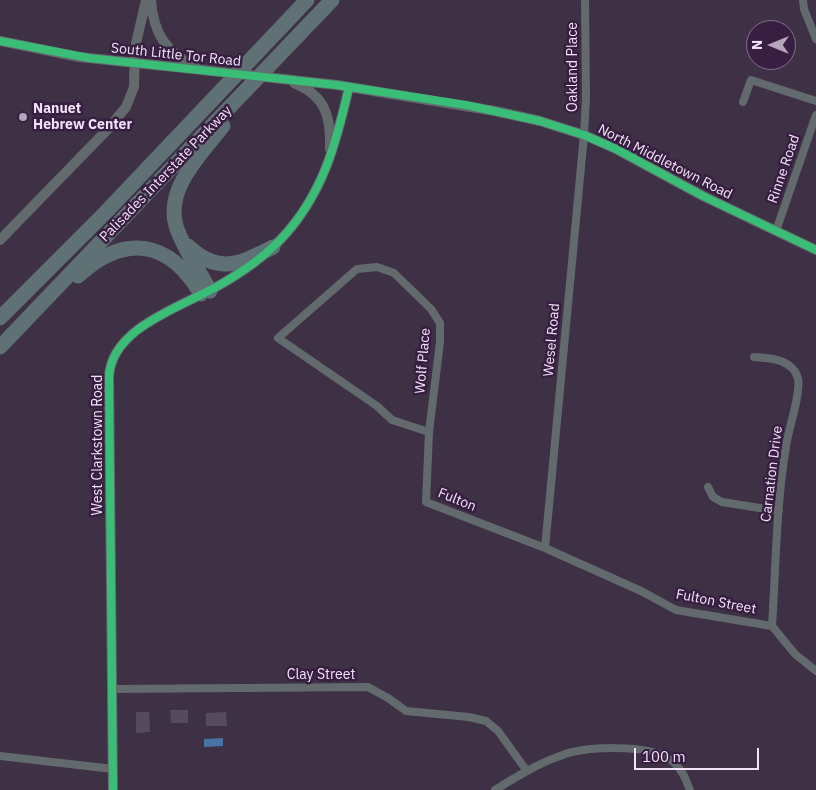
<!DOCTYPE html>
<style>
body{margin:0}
#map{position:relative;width:816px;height:790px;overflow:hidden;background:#3e3145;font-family:"IBM Plex Sans",sans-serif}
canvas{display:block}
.north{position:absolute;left:746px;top:20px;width:50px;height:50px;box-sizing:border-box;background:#381f42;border:1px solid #836d8c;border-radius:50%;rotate:270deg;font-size:14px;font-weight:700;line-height:20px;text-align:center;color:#f3e3fa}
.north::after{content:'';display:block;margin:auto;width:18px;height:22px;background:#b4a5bb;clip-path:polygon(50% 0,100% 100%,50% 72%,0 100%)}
.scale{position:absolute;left:634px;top:748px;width:125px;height:22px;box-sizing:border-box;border:2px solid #f3e3fa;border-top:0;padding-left:6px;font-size:15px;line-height:18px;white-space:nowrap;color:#f3e3fa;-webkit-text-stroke:4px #381f42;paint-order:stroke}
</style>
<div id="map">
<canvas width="816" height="790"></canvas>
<div class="north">N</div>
<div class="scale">100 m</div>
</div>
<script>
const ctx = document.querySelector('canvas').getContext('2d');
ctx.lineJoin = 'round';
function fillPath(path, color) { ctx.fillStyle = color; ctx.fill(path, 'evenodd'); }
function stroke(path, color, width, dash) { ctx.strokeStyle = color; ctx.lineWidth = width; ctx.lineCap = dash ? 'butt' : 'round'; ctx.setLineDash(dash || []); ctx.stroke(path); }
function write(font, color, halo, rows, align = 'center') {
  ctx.font = font + ' "IBM Plex Sans",sans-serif'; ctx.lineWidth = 5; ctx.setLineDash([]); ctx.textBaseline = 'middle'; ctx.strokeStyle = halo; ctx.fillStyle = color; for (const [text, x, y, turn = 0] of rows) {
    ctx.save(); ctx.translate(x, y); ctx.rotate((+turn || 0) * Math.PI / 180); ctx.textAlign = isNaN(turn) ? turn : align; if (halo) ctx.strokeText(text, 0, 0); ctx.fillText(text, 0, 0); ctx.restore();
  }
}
const water = new Path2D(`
 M 223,738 L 223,746 L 204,747 L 204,739 Z`);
const building = new Path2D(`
 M 170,710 L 188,710 L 188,723 L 171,723 Z
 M 136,712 L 149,712 L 150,732 L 136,733 Z
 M 226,712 L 227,726 L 206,726 L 206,713 Z`);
const minor = new Path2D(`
 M 803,0 L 804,9 L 816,39
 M 743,102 L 751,80 L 816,101
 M 776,231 L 816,115
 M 377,267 L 394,273 L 431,309 L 440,323 L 440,342 L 429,432 L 392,420 L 377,406 L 278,338 L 357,269 Z
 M 754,357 C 770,358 793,359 798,379 C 801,395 788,429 786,447 C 776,505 776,567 772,626
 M 429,432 L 426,502 L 545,548 L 641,591 L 676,610 L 772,626 L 795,654 L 816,671
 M 708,487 L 713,497 L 722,502 L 779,511
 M 545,548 L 584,135 L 586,98 L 585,0
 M 113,689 L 368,687 L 388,698 L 406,711 L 469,717 L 486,721 L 498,731 L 527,771
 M 0,756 L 113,769
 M 495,790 C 516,777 537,764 560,756 C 584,746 648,744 669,759 C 681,767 685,777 690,790`);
const tertiary = new Path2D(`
 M 151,0 C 153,34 167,53 197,68
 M 0,41 L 79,57 L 203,70
 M 283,79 L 337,85 L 495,111 L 540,121 L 584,135 L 616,149 L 703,196 L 816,250
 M 294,83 C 326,96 331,117 330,149
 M 0,240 L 108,129 L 126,107 L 134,87 L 135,48 L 146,0
 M 113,790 L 109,377 C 111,328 181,307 218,286 C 241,273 263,258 282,238 C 323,194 336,144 349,87`);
const motorway = new Path2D(`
 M 188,246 C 218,275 240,264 273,247
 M 78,276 C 125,233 169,240 201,294
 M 210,291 C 199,270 183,248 176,226 C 165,188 202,153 223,126
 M 0,318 L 105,213 L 307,0
 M 0,347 L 332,0`);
const tertiaryBridge = new Path2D(`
 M 203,70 L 283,79`);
const cycleway = new Path2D(`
 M 0,41 L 89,58 L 337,85 L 466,105 L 540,121 L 584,135 L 616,149 L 703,196 L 816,250
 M 113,790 L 109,377 C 111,328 181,307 218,286 C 241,273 263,258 282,238 C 323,194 336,144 349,87`);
const markers = [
 [23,117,5,"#b4a5bb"]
];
const streetNames = [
 ["South Little Tor Road",176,55,6],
 ["Oakland Place",573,67,-90],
 ["North Middletown Road",665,162,27],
 ["Rinne Road",784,169,-71],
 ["Palisades Interstate Parkway",166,174,-46],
 ["Wesel Road",552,340,-85],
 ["Wolf Place",423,361,-85],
 ["West Clarkstown Road",98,445,-90],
 ["Carnation Drive",772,474,-83],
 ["Fulton",457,500,22],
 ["Fulton Street",716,602,11],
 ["Clay Street",321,675]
];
const poiNames = [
 ["Nanuet",33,109],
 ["Hebrew Center",33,125]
];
fillPath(water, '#4b72a5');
fillPath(building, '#544b60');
stroke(minor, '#636a6e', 8);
stroke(tertiary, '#636a6e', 10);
stroke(motorway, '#5f7174', 15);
stroke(tertiaryBridge, '#636a6e', 10);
stroke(cycleway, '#3abd76', 8);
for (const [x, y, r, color] of markers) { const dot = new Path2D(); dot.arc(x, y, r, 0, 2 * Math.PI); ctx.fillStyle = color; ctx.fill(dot); stroke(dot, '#381f42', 2); }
write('14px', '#f3e3fa', '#381f42', streetNames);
write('bold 14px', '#f3e3fa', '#381f42', poiNames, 'left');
</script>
